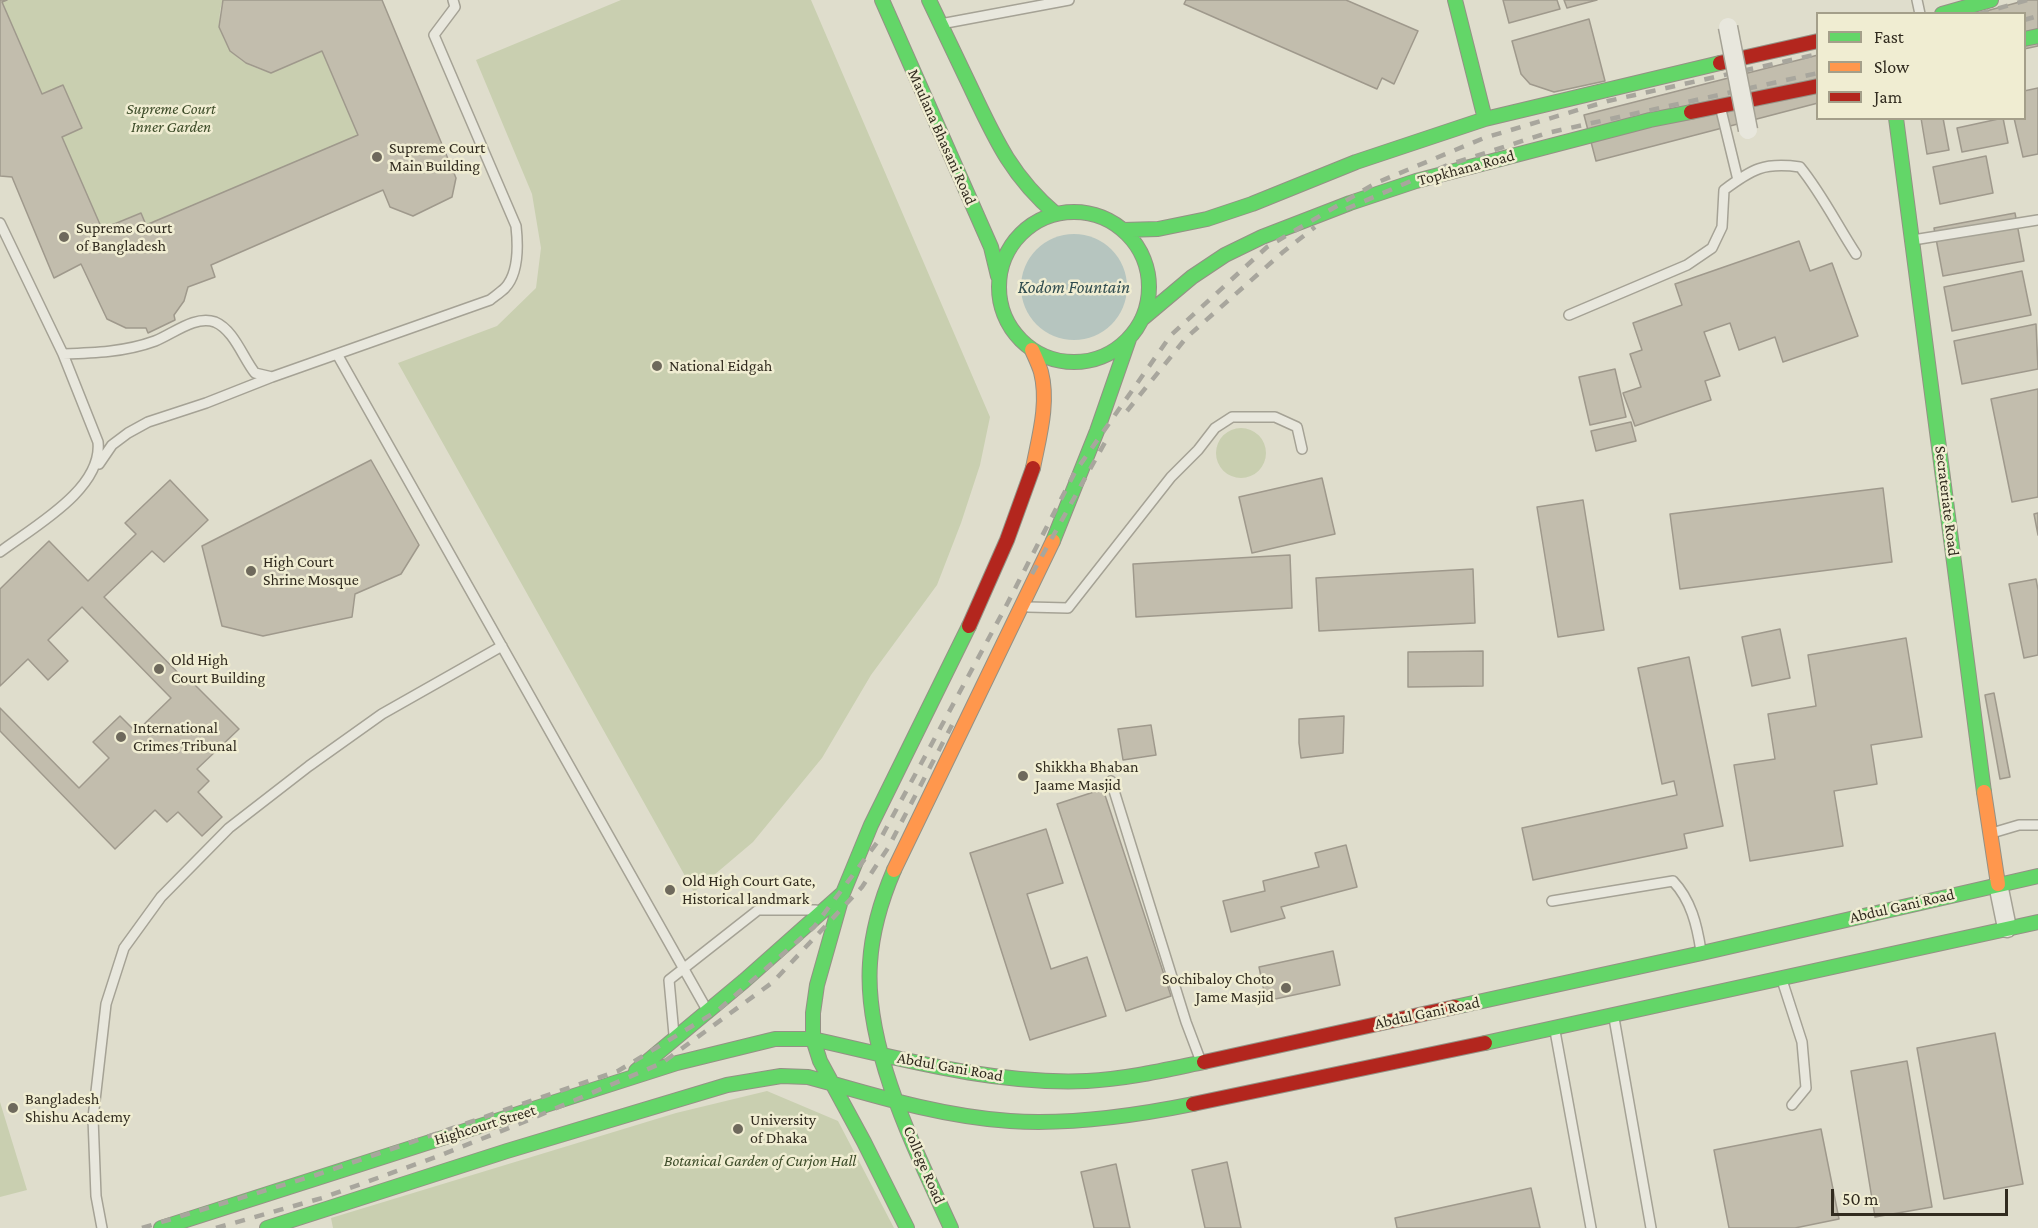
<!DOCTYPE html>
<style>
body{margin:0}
#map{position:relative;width:2038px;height:1228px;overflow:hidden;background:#dfddcc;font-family:"Crimson Pro",serif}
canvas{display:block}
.legend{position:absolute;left:1816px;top:12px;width:210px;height:108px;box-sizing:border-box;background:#f0edd2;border:2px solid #a49f8a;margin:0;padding:8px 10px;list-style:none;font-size:18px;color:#312b1f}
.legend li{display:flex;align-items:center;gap:12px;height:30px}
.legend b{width:30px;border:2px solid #a49f8a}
.scale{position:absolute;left:1831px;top:1189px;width:177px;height:27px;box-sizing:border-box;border:3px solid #312b1f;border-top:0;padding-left:8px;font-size:18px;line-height:21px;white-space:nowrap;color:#312b1f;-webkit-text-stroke:4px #f0edd2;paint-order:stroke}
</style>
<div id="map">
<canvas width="2038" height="1228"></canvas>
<ul class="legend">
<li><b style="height:8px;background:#63d668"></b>Fast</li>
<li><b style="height:8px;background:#ff974d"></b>Slow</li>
<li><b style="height:8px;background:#b3261e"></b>Jam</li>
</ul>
<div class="scale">50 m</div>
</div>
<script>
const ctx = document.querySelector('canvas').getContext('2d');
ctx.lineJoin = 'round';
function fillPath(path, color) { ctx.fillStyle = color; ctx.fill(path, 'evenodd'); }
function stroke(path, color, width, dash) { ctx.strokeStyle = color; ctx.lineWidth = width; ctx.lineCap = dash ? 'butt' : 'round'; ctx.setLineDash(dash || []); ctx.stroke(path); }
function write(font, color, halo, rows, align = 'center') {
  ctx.font = font + ' "Crimson Pro",serif'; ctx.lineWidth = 5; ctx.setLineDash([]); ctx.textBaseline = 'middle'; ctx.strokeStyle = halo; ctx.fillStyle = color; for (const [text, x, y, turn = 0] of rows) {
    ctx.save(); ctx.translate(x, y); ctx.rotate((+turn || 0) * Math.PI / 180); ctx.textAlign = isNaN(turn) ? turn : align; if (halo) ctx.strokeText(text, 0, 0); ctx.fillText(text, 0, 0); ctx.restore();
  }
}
const green = new Path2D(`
 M 7,0 L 223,0 C 214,24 224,49 244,62 C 252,67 262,70 271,73 L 322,51 L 358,135 L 146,225 L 140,213 L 102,229 L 62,137 L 82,128 L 63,86 L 42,94 L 2,2 Z
 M 621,0 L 811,0 L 990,417 L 980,465 L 961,523 L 937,585 L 871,675 L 822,758 L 753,842 L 694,892 L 398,363 L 497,326 L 536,288 L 541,248 L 532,194 L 476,60 Z
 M1216 453a25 25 0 1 1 50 0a25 25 0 1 1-50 0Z
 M 767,1091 L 838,1121 L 894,1228 L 333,1228 L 331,1218 L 676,1113 Z
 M 0,1102 L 27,1190 L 0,1197 Z`);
const water = new Path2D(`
 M1021 287a53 53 0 1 1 106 0a53 53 0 1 1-106 0Z`);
const building = new Path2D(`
 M 0,0 L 7,0 L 2,2 L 42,94 L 63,85 L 82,128 L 62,137 L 102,229 L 141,213 L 146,225 L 358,135 L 322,51 L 271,73 L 246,63 L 230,51 L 219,27 L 223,0 L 382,0 L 456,178 L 452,197 L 413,216 L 390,207 L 383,190 L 211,265 L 215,277 L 188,287 L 184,301 L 174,315 L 175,320 L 148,333 L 146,328 L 126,328 L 107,319 L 81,264 L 54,278 L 12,177 L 0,176 Z
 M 1186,0 L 1346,0 L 1418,31 L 1394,84 L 1382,78 L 1377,89 L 1184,4 Z
 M 1503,0 L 1557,0 L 1560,9 L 1509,23 Z
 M 1564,0 L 1597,0 L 1567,8 Z
 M 2027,0 L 2038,0 L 2038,46 L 2024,49 L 2024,14 L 1975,14 Z
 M 1589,19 L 1605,81 L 1554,92 L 1530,84 L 1521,74 L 1512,41 Z
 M 1818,55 L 1818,103 L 1596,161 L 1584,115 Z
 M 2038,88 L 2038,154 L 2023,157 L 2014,118 L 2024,118 L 2024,91 Z
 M 1921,118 L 1943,118 L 1949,150 L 1927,154 Z
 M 2003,118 L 2008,143 L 1962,152 L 1957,128 Z
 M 1986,156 L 1993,193 L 1940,204 L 1933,167 Z
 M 2015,213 L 2024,261 L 1943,276 L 1934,228 Z
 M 1799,241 L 1810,271 L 1832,263 L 1858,336 L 1783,362 L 1775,337 L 1739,350 L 1730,323 L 1704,332 L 1720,376 L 1705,381 L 1711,400 L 1635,426 L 1623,393 L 1641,387 L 1630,354 L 1642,350 L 1633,323 L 1682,305 L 1675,284 Z
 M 2022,271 L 2031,315 L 1952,331 L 1944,287 Z
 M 2036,324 L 2038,369 L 1962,384 L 1954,341 Z
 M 1615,369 L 1626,417 L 1590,425 L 1579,377 Z
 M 2038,389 L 2038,497 L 2012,502 L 1991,399 Z
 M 1631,422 L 1636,441 L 1596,451 L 1591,431 Z
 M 371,460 L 419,545 L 401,574 L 355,594 L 352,617 L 263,636 L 222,626 L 202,546 Z
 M 1322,478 L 1335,534 L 1252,553 L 1239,497 Z
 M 170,480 L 208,520 L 164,562 L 152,551 L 104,597 L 184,679 L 187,677 L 239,729 L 197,769 L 209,781 L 198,792 L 222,817 L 202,836 L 178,812 L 167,822 L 155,810 L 115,849 L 0,731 L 0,708 L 79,788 L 109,758 L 93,742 L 120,716 L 136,732 L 171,698 L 82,607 L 48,640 L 68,661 L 48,680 L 28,659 L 0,686 L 0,589 L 49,541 L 88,581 L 136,534 L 125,523 Z
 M 1883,488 L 1892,562 L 1680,589 L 1670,514 Z
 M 1583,500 L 1604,630 L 1558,637 L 1537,507 Z
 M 2038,513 L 2038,535 L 2034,514 Z
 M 1290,555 L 1292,608 L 1136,617 L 1133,564 Z
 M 1473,569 L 1475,623 L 1319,631 L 1316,578 Z
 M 2036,579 L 2038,590 L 2038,655 L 2024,658 L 2009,584 Z
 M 1780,629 L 1790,678 L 1752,686 L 1742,637 Z
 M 1906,638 L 1922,737 L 1871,745 L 1877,784 L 1834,791 L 1843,846 L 1750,861 L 1734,765 L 1775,759 L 1768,714 L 1816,706 L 1808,655 Z
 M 1483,651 L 1483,686 L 1408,687 L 1408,652 Z
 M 1689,657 L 1723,826 L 1684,834 L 1687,848 L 1533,880 L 1522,828 L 1677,795 L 1674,781 L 1662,784 L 1638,668 Z
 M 1994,693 L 2010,777 L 2000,779 L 1985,695 Z
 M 1344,716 L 1343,753 L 1301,758 L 1299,743 L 1299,719 Z
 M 1151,725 L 1156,755 L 1123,760 L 1118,729 Z
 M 1103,789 L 1171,996 L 1126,1011 L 1057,804 Z
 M 1046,829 L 1063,883 L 1027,894 L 1051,969 L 1087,957 L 1106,1016 L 1030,1040 L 970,853 Z
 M 1346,845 L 1357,887 L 1281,907 L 1285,918 L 1231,932 L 1223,901 L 1265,891 L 1263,881 L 1319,867 L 1315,853 Z
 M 1333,951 L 1340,985 L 1266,1001 L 1259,967 Z
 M 1995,1033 L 2023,1184 L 1944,1199 L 1917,1048 Z
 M 1907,1061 L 1932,1207 L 1875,1217 L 1851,1071 Z
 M 1821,1129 L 1839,1219 L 1795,1228 L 1729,1228 L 1714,1150 Z
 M 1227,1162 L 1241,1228 L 1205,1228 L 1192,1170 Z
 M 1116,1164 L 1130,1228 L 1094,1228 L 1081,1172 Z
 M 1531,1188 L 1540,1228 L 1397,1228 L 1395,1218 Z`);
const lane = new Path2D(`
 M 1917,0 L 1920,14
 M 946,23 L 1069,0
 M 1721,110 L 1738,180
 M 0,223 L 63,354 C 94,353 125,352 155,341 C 173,334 195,315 215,322 C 234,330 243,358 255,373 L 272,377 L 490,300 C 495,296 501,292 505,288 C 519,273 518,244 516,226 L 434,35 L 455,7 L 453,0
 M 1913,240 L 2038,220
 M 1569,315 L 1687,265 L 1712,248 L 1722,227 L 1724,190 C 1752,169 1764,162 1800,167 C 1822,194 1837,225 1856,254
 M 337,354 L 707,1010
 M 99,464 L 112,445 L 128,433 L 148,422 L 206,403 L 272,377
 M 0,552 C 33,527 103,489 98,442 L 63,354
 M 1028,607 L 1068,608 L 1171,477 L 1198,450 L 1215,428 L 1232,417 L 1275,417 L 1297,427 L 1302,449
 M 1111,781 L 1186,1022 L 1200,1059
 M 1992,833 L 2019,825 L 2038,825
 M 1552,901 L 1673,881 C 1691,900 1697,925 1701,951
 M 1782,980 L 1802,1042 L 1806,1088 L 1792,1105
 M 1614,1018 L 1651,1228
 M 1555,1031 L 1591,1228
 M 674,1035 L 669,980 L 758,910 L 816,910
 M 102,1228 L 96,1196 L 93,1118 L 106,1004 L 124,948 L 161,897 L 229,828 L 309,766 L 382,714 L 502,646`);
const street = new Path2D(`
 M 1998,884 L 2007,928`);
const fast = new Path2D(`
 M 882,0 L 991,247 L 998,276
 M 929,0 C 943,29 957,59 971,88 C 995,139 1012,177 1056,214
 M 1455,0 L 1485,119
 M 1942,14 L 1991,0
 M 2024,39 L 2038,36
 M 1896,118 L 1984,792
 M999 287a75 75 0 1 1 150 0a75 75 0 1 1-150 0Z
 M 1123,230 L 1158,229 L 1207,219 L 1252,204 L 1356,162 L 1485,119 L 1720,63
 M 1142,319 L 1192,277 L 1225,255 L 1262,237 L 1350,203 L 1416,181 L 1650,120 L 1691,112
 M 1053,541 L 1097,431 L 1129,339
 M 894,870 C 882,898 872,931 870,963 C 864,1049 916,1151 951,1228
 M 1455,1007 L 1702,953 L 2038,876
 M 813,1039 C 902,1059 995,1085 1087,1081 C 1127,1079 1165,1070 1204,1062
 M 1485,1043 L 2038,922
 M 636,1071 L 744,981 L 843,893
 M 830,1083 C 889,1100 949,1117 1010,1121 C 1071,1125 1134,1116 1193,1104
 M 161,1228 L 677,1063 L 775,1039 L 813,1039
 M 267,1228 L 507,1151 L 727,1085 L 781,1076 L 808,1077 L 830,1083
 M 907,1228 L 864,1142 L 820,1061 L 813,1039 L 813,1013 L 817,985 L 843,893 L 871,825 L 969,626`);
const slow = new Path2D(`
 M 1032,350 C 1035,357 1039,365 1041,372 C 1049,403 1039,437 1033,468
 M 1984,792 L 1998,884
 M 894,870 L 1053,541`);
const jam = new Path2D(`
 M 1720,63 L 1818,41
 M 1691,112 L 1818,86
 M 969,626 L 1007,540 L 1033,468
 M 1204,1062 L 1455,1007
 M 1193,1104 L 1485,1043`);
const rail = new Path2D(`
 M 1979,14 L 2027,0
 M 2024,20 L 2038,16
 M 1346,209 L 1448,165 L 1547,133 L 1818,73
 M 1127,411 L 1186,338 L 1283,252 L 1315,227
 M 1032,574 L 1109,435
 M 142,1228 L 316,1175 L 618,1071 L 717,1011 L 814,927 L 882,836 L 1004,610 L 1075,472 L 1171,335 L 1267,247 L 1376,183 L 1484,138 L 1608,101 L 1818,54
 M 216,1228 L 322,1198 L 436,1157 L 519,1124 L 662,1063 L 773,982 L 862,887 L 888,848 L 952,725`);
const streetBridge = new Path2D(`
 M 1728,27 L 1748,130`);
const markers = [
 [377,157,6,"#6e695c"],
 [64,237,6,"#6e695c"],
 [657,366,6,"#6e695c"],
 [251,571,6,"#6e695c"],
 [159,669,6,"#6e695c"],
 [121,737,6,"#6e695c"],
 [1023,776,6,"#6e695c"],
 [670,890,6,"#6e695c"],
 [1286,988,6,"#6e695c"],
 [13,1108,6,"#6e695c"],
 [738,1129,6,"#6e695c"]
];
const parkNames = [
 ["Supreme Court",171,109],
 ["Inner Garden",171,127],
 ["Botanical Garden of Curjon Hall",760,1161]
];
const streetNames = [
 ["Maulana Bhasani Road",942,137,66],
 ["Topkhana Road",1466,168,-15],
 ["Secrateriate Road",1947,501,83],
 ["Abdul Gani Road",1902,906,-13],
 ["Abdul Gani Road",1427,1013,-12],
 ["Abdul Gani Road",950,1067,10],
 ["Highcourt Street",485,1125,-17],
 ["College Road",924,1165,67]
];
const poiNames = [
 ["Supreme Court",389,148],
 ["Main Building",389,166],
 ["Supreme Court",76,228],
 ["of Bangladesh",76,246],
 ["National Eidgah",669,366],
 ["High Court",263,562],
 ["Shrine Mosque",263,580],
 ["Old High",171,660],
 ["Court Building",171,678],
 ["International",133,728],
 ["Crimes Tribunal",133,746],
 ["Shikkha Bhaban",1035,767],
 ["Jaame Masjid",1035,785],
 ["Old High Court Gate,",682,881],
 ["Historical landmark",682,899],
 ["Sochibaloy Choto",1274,979,"right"],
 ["Jame Masjid",1274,997,"right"],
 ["Bangladesh",25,1099],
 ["Shishu Academy",25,1117],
 ["University",750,1120],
 ["of Dhaka",750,1138]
];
const waterNames = [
 ["Kodom Fountain",1074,287]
];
fillPath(green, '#c9cfb0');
fillPath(water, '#b6c5bf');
fillPath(building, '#c2bdad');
stroke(building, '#9f998c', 1.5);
stroke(lane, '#a5a295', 12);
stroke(street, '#a5a295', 21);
stroke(fast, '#949185', 16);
stroke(slow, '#949185', 16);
stroke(jam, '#949185', 16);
stroke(lane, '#e8e7dd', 9);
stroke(street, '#e8e7dd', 18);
stroke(fast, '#63d668', 14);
stroke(slow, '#ff974d', 14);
stroke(jam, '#b3261e', 14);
stroke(rail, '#a8a69d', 4.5, [10, 10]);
stroke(streetBridge, '#a5a295', 21, []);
stroke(streetBridge, '#e8e7dd', 18);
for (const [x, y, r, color] of markers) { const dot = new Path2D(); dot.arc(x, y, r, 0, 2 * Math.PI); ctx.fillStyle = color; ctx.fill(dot); stroke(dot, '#f0edd2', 2); }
write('italic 16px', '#3c4b28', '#f0edd2', parkNames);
write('16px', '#312b1f', '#f0edd2', streetNames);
write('16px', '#312b1f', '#f0edd2', poiNames, 'left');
write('italic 18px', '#304c4f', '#f0edd2', waterNames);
</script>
